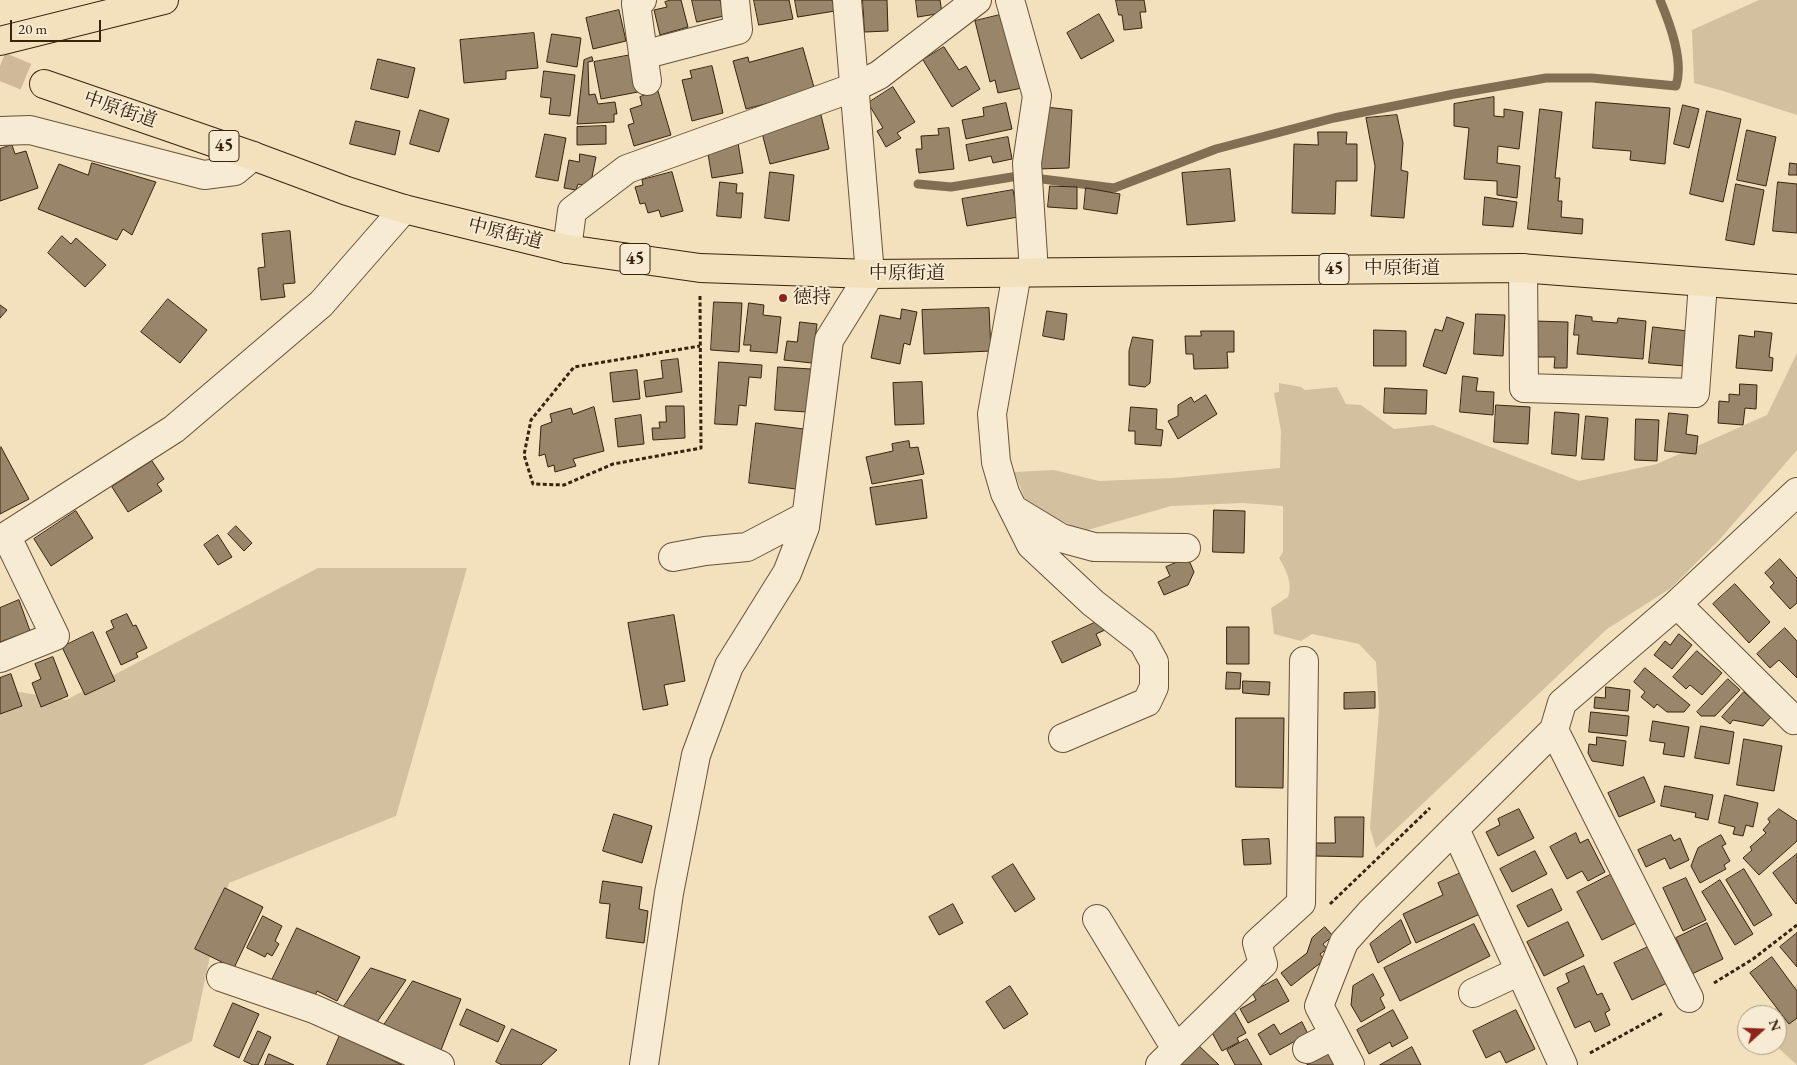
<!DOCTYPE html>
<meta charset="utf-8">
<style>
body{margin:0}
#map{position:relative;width:1797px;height:1065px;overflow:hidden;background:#f3e0bc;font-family:"EB Garamond",serif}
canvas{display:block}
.north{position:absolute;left:1737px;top:1005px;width:50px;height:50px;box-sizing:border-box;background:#f7ebd3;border:1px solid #ab9b85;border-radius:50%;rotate:70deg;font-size:14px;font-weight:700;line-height:20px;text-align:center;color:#38230f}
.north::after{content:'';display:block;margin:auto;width:18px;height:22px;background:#8f2418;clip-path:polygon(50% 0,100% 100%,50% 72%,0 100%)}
.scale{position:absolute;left:10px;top:20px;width:91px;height:22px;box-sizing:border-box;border:2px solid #38230f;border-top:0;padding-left:6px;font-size:15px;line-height:18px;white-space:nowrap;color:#38230f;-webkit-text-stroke:4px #f7ebd3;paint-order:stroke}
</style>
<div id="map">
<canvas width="1797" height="1065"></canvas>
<div class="north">N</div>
<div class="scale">20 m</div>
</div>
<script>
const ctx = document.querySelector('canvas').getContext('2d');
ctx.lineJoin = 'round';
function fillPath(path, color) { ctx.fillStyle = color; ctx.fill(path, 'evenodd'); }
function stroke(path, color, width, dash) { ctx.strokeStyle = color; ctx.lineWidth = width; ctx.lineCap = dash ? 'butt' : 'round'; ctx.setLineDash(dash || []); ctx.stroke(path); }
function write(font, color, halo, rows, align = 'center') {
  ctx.font = font + ' "EB Garamond","Noto Serif JP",serif'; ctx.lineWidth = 4; ctx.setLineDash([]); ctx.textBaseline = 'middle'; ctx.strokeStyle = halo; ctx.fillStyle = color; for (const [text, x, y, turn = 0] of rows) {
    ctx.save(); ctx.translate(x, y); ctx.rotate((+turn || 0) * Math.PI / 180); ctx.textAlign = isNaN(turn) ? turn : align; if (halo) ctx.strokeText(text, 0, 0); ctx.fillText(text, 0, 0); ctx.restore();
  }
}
const green = new Path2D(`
 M 1759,0 L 1797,0 L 1797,115 L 1723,91 L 1694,83 L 1692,30 Z
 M 1797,353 L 1797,450 L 1720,539 L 1671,588 L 1607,629 L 1376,848 L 1370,828 L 1379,711 L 1376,662 L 1359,644 L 1312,634 L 1301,641 L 1274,634 L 1271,608 L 1288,597 C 1293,583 1286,570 1279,558 L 1283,552 L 1283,506 L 1243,503 L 1171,506 L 1084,531 L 1028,506 L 1014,472 L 1054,470 L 1099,481 L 1173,478 L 1280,468 L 1281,431 L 1274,393 L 1279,392 L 1279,383 L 1301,387 L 1305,390 L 1337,387 L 1346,404 L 1361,405 L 1394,429 L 1433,425 L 1579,481 L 1657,464 L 1767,415 Z
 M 318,568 L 467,568 L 396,816 L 229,883 L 218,918 L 192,1041 L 143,1065 L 0,1065 L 0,697 L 8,690 L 66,700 Z
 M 1797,984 L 1797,1065 L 1775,1045 L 1777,1045 L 1777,1015 L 1769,1015 Z`);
const stream = new Path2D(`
 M 918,184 L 951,187 L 1018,176 L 1114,188 L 1216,149 L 1334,118 L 1454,94 L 1546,78 L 1592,78 L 1676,86 C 1684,61 1670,24 1660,0`);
const building = new Path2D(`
 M 671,0 L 681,0 L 688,27 L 660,35 L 654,10 L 667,7 L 665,2 Z
 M 692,0 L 720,0 L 724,16 L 697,22 Z
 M 754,0 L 789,0 L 793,19 L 759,25 Z
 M 795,0 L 832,0 L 835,11 L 798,17 Z
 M 863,0 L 887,0 L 888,31 L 865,32 Z
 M 916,0 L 940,0 L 942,13 L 918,17 Z
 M 1116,0 L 1144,0 L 1146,12 L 1140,12 L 1142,28 L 1124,30 L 1122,15 L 1119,15 Z
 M 619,10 L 626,41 L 593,49 L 586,18 Z
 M 1004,14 L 1022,88 L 998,93 L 995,80 L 990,82 L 975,21 Z
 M 1099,14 L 1114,41 L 1081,59 L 1067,33 Z
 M 534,33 L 538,68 L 506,71 L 506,79 L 464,83 L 460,40 Z
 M 552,34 L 581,38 L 577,67 L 547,62 Z
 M 944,47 L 959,70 L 966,66 L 980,89 L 952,107 L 923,60 Z
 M 803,48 L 815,91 L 746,109 L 733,61 L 748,57 L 749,62 Z
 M 631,55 L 638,92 L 601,99 L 594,62 Z
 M 592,57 L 593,61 L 588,62 L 589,95 L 595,94 L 598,104 L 615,102 L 617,114 L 614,114 L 614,122 L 577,124 L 584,60 Z
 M 378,59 L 415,68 L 408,98 L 371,89 Z
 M 712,66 L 723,113 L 692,121 L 682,80 L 692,78 L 690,71 Z
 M 544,71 L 575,75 L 570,116 L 549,114 L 551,98 L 541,97 Z
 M 893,87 L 915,122 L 897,133 L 901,138 L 886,147 L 877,131 L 883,128 L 868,103 Z
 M 658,91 L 671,135 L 634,146 L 628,125 L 634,123 L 630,109 L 642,105 L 640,97 Z
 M 1494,97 L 1494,116 L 1504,117 L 1504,109 L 1523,112 L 1519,149 L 1498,146 L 1497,163 L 1520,166 L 1517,198 L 1497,195 L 1497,181 L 1464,179 L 1469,128 L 1454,126 L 1454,104 Z
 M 1596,102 L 1670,108 L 1665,164 L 1630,160 L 1631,151 L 1593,148 Z
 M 1006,103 L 1012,129 L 966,139 L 962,120 L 984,116 L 983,108 Z
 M 1683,105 L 1699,109 L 1689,148 L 1674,144 Z
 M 1046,107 L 1072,110 L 1069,168 L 1038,169 Z
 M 1540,109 L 1562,112 L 1555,178 L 1560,178 L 1558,201 L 1562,201 L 1561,217 L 1583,219 L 1582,234 L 1528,229 Z
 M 420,110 L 449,119 L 439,152 L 410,144 Z
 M 1707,111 L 1741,119 L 1723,202 L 1690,194 Z
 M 821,115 L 829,149 L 770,164 L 761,129 Z
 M 1397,115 L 1403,143 L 1401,170 L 1408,172 L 1404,218 L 1371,216 L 1375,166 L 1366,118 Z
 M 356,121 L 400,131 L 395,155 L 350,144 Z
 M 606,126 L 606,144 L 577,145 L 577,127 Z
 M 949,128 L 954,169 L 919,173 L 916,149 L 922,149 L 921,136 L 939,135 L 938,129 Z
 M 1747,130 L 1776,137 L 1766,186 L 1737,180 Z
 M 1318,132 L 1347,132 L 1346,144 L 1357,144 L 1357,181 L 1336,181 L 1335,214 L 1292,213 L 1294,144 L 1318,145 Z
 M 545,134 L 566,138 L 558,181 L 536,177 Z
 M 1008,137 L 1012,159 L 993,163 L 991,156 L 969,161 L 966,145 Z
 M 738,143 L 743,173 L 712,178 L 707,148 Z
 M 12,145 L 15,154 L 26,151 L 38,188 L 0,201 L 0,149 Z
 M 580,154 L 596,157 L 590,187 L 578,184 L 576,190 L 564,188 L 569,160 L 579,162 Z
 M 92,163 L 156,182 L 132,235 L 123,229 L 117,240 L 38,209 L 59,164 L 88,175 Z
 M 1790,163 L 1797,164 L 1797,175 L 1789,175 Z
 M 1230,169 L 1235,221 L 1187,225 L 1182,173 Z
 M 672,172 L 683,211 L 661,217 L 659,210 L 648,213 L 645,203 L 640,204 L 635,187 L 643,185 L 642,180 Z
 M 770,172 L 794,175 L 789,221 L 765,218 Z
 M 720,182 L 737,184 L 736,193 L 743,193 L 741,218 L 717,216 Z
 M 1778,182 L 1797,184 L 1797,233 L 1773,231 Z
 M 1736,184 L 1764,190 L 1754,245 L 1726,240 Z
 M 1050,186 L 1077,187 L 1077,209 L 1048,207 Z
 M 1086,188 L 1120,194 L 1117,214 L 1084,209 Z
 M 1013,190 L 1018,217 L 967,226 L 962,199 Z
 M 1485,197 L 1517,202 L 1513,227 L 1483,225 Z
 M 290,231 L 295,283 L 283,284 L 285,297 L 261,300 L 258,268 L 265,267 L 262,234 Z
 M 62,236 L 71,244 L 76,238 L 106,265 L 85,287 L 48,253 Z
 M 168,299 L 207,330 L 180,363 L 141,332 Z
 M 714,302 L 742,303 L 739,352 L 711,350 Z
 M 749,303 L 764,305 L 763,315 L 781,317 L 777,353 L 750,351 L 751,345 L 744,345 Z
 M 0,305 L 7,310 L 0,318 Z
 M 989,308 L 991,351 L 924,354 L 922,310 Z
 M 902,309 L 917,312 L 910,345 L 904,343 L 900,364 L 871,358 L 880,315 L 900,319 Z
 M 1047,311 L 1067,314 L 1064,340 L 1043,336 Z
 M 1476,314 L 1505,315 L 1503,356 L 1474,354 Z
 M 1576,315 L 1592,317 L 1592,321 L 1617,323 L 1618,318 L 1646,321 L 1643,359 L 1577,354 L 1579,335 L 1574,335 Z
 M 1447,317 L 1464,323 L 1446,374 L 1423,366 L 1435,329 L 1442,331 Z
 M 1534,321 L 1568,322 L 1567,368 L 1554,368 L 1555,357 L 1533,357 Z
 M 800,322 L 817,324 L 812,363 L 784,360 L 787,341 L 797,342 Z
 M 1653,327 L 1688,331 L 1685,366 L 1649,363 Z
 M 1374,330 L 1406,331 L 1406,366 L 1374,366 Z
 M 1201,331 L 1234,331 L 1234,352 L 1227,352 L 1228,368 L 1194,369 L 1193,354 L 1186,354 L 1185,336 L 1201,336 Z
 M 1755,331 L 1772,333 L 1769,357 L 1773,358 L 1772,371 L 1736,368 L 1739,335 L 1754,337 Z
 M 1133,337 L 1153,340 L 1150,383 L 1145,387 L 1129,385 L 1129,351 Z
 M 678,359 L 682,392 L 646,397 L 644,381 L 663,378 L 661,361 Z
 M 719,362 L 762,365 L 761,378 L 749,377 L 746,406 L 739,405 L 737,425 L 715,424 Z
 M 778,367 L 811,369 L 807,412 L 775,410 Z
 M 637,370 L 640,399 L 613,402 L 610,373 Z
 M 1463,376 L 1478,378 L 1476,391 L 1494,392 L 1493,415 L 1460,412 Z
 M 922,382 L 924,424 L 895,425 L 893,383 Z
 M 1740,384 L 1757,385 L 1756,409 L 1745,408 L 1743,425 L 1718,423 L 1719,401 L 1729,402 L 1729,394 L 1739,395 Z
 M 1385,388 L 1427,390 L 1426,414 L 1384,413 Z
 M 1206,395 L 1217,414 L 1178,439 L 1168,421 L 1178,416 L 1178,405 L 1191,397 L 1194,402 Z
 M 1496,405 L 1530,407 L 1528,444 L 1494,442 Z
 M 666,406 L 684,406 L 685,438 L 653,440 L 652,428 L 660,428 L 659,422 L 666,422 Z
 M 594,407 L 604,451 L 573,459 L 576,466 L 555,472 L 554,465 L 548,467 L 545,454 L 539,456 L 541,426 L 552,422 L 550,414 L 571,408 L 573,414 Z
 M 1131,407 L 1157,409 L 1156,429 L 1163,430 L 1161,446 L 1135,444 L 1135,431 L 1129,431 Z
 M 1555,412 L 1579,414 L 1576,456 L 1552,454 Z
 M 1669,413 L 1688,415 L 1686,434 L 1698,436 L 1696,454 L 1665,451 Z
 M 641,415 L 644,444 L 618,447 L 615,419 Z
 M 1586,416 L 1608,418 L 1604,460 L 1582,459 Z
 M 1636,419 L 1659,420 L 1657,461 L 1635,460 Z
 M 756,423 L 804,429 L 796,489 L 749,483 Z
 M 909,441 L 910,448 L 918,447 L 924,474 L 872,484 L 866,457 L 893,451 L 892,444 Z
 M 1,447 L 29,499 L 0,514 L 0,448 Z
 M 152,461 L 164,479 L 157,484 L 162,491 L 128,512 L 112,487 Z
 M 922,480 L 927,518 L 876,525 L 870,488 Z
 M 1214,510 L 1245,511 L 1244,553 L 1213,552 Z
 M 76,511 L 93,538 L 51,566 L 34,539 Z
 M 236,526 L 252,543 L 244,551 L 228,534 Z
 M 218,535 L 232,557 L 218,565 L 204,545 Z
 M 1188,558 L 1194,572 L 1188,585 L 1164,595 L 1158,582 L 1170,576 L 1166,567 Z
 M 1780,559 L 1797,578 L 1797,603 L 1790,609 L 1770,587 L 1774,583 L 1765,573 Z
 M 1735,584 L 1770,622 L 1749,643 L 1713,604 Z
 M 19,600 L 30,631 L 0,642 L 0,608 Z
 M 127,614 L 133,626 L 136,625 L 147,648 L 136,653 L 138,657 L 121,665 L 106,632 L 114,628 L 111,621 Z
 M 674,615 L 685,681 L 664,685 L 668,705 L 643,710 L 628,623 Z
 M 1101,620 L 1105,630 L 1096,634 L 1101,645 L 1062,663 L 1052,642 Z
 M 1227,627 L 1249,627 L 1249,664 L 1227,664 Z
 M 1785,628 L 1797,641 L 1797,678 L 1779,660 L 1770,668 L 1757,654 Z
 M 93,632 L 115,681 L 85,695 L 62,647 Z
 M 1679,634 L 1692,645 L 1672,669 L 1654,655 L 1665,641 L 1670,645 Z
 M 1697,651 L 1722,673 L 1702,695 L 1690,685 L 1686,689 L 1673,677 Z
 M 53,657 L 68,696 L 41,707 L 32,683 L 41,679 L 35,664 Z
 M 1645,668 L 1690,705 L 1684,712 L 1667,712 L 1657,704 L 1654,708 L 1641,697 L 1645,692 L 1634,682 Z
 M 1227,672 L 1241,673 L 1240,689 L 1226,689 Z
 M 11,674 L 22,706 L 0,714 L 0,678 Z
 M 1728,679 L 1740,690 L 1715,716 L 1701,716 L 1697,712 Z
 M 1243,681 L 1270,682 L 1269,695 L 1243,693 Z
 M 1606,687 L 1630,690 L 1628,711 L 1594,708 L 1595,697 L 1605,698 Z
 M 1375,692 L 1375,708 L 1344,709 L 1344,693 Z
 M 1744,692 L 1771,717 L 1763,726 L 1733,720 L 1730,724 L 1722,717 Z
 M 1591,712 L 1629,716 L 1627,736 L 1589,732 Z
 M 1236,718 L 1284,718 L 1283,788 L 1236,787 Z
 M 1653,721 L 1689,727 L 1684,757 L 1663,754 L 1665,743 L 1650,741 Z
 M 1701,726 L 1734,732 L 1729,764 L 1695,758 Z
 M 1597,737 L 1626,741 L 1623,766 L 1592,761 L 1588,753 L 1589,744 L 1596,745 Z
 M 1744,739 L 1782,746 L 1774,791 L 1737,785 Z
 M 1644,777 L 1655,802 L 1619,817 L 1608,793 Z
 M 1665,786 L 1713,795 L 1708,820 L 1695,817 L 1696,813 L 1661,806 Z
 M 1725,795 L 1758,803 L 1753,827 L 1746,825 L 1743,836 L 1733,834 L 1735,827 L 1719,823 Z
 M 1519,809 L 1534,838 L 1498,856 L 1486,832 L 1500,825 L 1498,819 Z
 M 1779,809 L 1797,821 L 1797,841 L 1759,875 L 1743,858 L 1752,850 L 1750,847 L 1766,833 L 1763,830 L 1770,822 L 1768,819 Z
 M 614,814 L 652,826 L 642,863 L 603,851 Z
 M 1335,817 L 1364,817 L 1363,857 L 1316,856 L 1316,843 L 1335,843 Z
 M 1576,833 L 1580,843 L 1588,839 L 1605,872 L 1588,881 L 1582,871 L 1567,879 L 1550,847 Z
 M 1671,835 L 1674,841 L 1680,838 L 1689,860 L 1670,869 L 1665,858 L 1646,867 L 1638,850 Z
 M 1721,835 L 1726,844 L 1722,846 L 1730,861 L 1724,865 L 1726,869 L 1700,883 L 1691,866 L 1698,848 Z
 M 1269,839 L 1271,864 L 1244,865 L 1242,840 Z
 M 1535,851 L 1547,874 L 1512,892 L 1500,869 Z
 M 1797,854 L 1797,903 L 1796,904 L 1773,873 Z
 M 1013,864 L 1035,899 L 1015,912 L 992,877 Z
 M 1744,869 L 1772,915 L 1754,926 L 1726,880 Z
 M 1463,872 L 1482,913 L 1416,943 L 1403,914 L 1443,895 L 1438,883 Z
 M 1614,873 L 1638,922 L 1602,940 L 1577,892 Z
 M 1686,878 L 1706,920 L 1683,931 L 1663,888 Z
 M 1720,880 L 1753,934 L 1735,945 L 1702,892 Z
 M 603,881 L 642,887 L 639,909 L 648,911 L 644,943 L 606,938 L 610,904 L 600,903 Z
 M 225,888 L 263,907 L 234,968 L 195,949 Z
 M 1552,889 L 1562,910 L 1528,927 L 1517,906 Z
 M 953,904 L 963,923 L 939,935 L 929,917 Z
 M 263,916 L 282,926 L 275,941 L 279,944 L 272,956 L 267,953 L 265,957 L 247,948 Z
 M 1401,920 L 1411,943 L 1378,963 L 1370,944 Z
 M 1568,922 L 1584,956 L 1544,976 L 1527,942 Z
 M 1707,923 L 1723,959 L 1692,974 L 1676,938 Z
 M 1474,924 L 1490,956 L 1400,1001 L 1384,968 Z
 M 1325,927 L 1333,936 L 1323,944 L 1327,949 L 1320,954 L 1324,960 L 1291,986 L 1281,973 L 1307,953 L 1312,938 Z
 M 297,928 L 360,957 L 337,1001 L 317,991 L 313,1000 L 272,980 Z
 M 1797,933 L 1797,967 L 1780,947 Z
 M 1648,947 L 1667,983 L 1632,1000 L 1614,963 Z
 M 1772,957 L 1797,991 L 1797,1018 L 1789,1024 L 1750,973 Z
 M 1584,966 L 1597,995 L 1602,993 L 1610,1010 L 1605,1013 L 1610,1025 L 1595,1032 L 1590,1021 L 1575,1028 L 1557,988 L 1569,982 L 1566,974 Z
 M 371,968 L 406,980 L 377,1022 L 342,1009 Z
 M 1373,974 L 1384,995 L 1380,998 L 1385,1008 L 1361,1022 L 1351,1005 L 1353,986 Z
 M 1277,979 L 1289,1001 L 1248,1023 L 1240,1009 L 1256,1000 L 1252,992 Z
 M 413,981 L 461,999 L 441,1050 L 382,1028 Z
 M 1010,986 L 1028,1014 L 1004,1029 L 986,1002 Z
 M 233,1003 L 259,1014 L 239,1058 L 214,1046 Z
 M 467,1009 L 505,1026 L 498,1042 L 460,1025 Z
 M 1393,1010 L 1408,1038 L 1392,1047 L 1390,1042 L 1369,1054 L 1357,1030 Z
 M 1516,1010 L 1535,1049 L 1506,1063 L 1500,1051 L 1486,1058 L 1473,1031 Z
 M 1235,1013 L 1246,1033 L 1237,1038 L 1239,1042 L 1222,1051 L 1209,1027 Z
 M 1302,1022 L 1308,1034 L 1270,1055 L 1258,1034 L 1274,1024 L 1280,1034 Z
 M 512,1029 L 557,1050 L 541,1065 L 502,1065 L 496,1062 Z
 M 258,1031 L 271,1037 L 258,1065 L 253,1065 L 244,1061 Z
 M 340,1035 L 402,1065 L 327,1065 Z
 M 1247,1039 L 1262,1065 L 1235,1065 L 1227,1050 Z
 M 1196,1043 L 1219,1065 L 1179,1065 Z
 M 1412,1047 L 1421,1065 L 1380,1065 Z
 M 269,1054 L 294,1065 L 265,1065 Z
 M 1328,1054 L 1334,1065 L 1307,1065 Z`);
const majorTunnel = new Path2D(`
 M 0,66 L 44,84`);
const path = new Path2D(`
 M 700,296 L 701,448 L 613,464 L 564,485 L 533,484 L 524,455 L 531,420 L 574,367 L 700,346
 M 1330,904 L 1430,808
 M 1714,983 L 1753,959 L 1797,925
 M 1590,1053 L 1663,1013`);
const minor = new Path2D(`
 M 642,0 L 636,4 L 647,81
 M 1010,0 L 1037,96 L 1027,163 L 1034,272
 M 643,55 L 738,30 L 735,0
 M 0,131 L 30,130 L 204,175 L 235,171 L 253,156
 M 567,249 L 572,211 L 627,169 L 855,87 L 879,75 L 977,0
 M 1523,268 L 1524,388 L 1695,393 L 1703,283
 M 1017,273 L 992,414 L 996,462 L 1005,493 L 1031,545 L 1093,603 L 1143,642 L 1154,662 L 1154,687 L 1147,702 L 1063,738
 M 1013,509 L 1061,538 L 1094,547 L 1186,548
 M 0,540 L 174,429 L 321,304 L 404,209
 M 673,557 L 705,551 L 747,547 L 806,516
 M 1677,604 L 1794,720 L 1797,719
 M 0,658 L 55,636 L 7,537
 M 1554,730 L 1689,998
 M 1455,829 L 1563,1065
 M 1097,919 L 1176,1049
 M 221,977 L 314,1009 L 440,1065
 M 1473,993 L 1520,971
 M 1307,1049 L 1334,1035
 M 644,1065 L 669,893 L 696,755 L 729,666 L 787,573 L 805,527 L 829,340 L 870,274 L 847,0
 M 1160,1065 L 1263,964 L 1257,943 L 1301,903 L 1304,661
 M 1350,1065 L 1319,1006 L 1344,942 L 1370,913 L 1554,730 L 1562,703 L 1677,604 L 1797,492`);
const major = new Path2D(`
 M 44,84 L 253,156 L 347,191 L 404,209 L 567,249 L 700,268 L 870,274 L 1520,268 L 1797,289`);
const highway = new Path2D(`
 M 0,41 L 164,0`);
const markers = [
 [783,298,5,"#8f2418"]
];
const shields = [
 [224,146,30],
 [635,259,30],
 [1334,269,30]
];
const shieldNames = [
 ["45",224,146],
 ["45",635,259],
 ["45",1334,269]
];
const streetNames = [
 ["中原街道",120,110,19],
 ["中原街道",505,234,14],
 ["中原街道",1402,269],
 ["中原街道",907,274]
];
const poiNames = [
 ["徳持",793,298]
];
fillPath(green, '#d3c09f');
stroke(stream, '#826e53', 9);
fillPath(building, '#998569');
stroke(building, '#38230f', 1);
stroke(majorTunnel, '#ceba99', 28, [28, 14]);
stroke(minor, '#67523a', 30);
stroke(major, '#38230f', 30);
stroke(highway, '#38230f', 30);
stroke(path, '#38230f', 3, [4, 2.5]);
stroke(minor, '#f7ebd3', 28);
stroke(major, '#f3e0bc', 28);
stroke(highway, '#f3e0bc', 28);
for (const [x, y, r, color] of markers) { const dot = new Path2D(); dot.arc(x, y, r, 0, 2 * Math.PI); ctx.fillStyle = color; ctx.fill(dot); stroke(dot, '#f7ebd3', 2); }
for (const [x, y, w] of shields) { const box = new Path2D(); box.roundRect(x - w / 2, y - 15.5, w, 31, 4); ctx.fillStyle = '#f7ebd3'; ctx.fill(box); stroke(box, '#38230f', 1); }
write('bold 18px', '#38230f', null, shieldNames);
write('19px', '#38230f', '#f7ebd3', streetNames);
write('19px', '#38230f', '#f7ebd3', poiNames, 'left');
</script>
